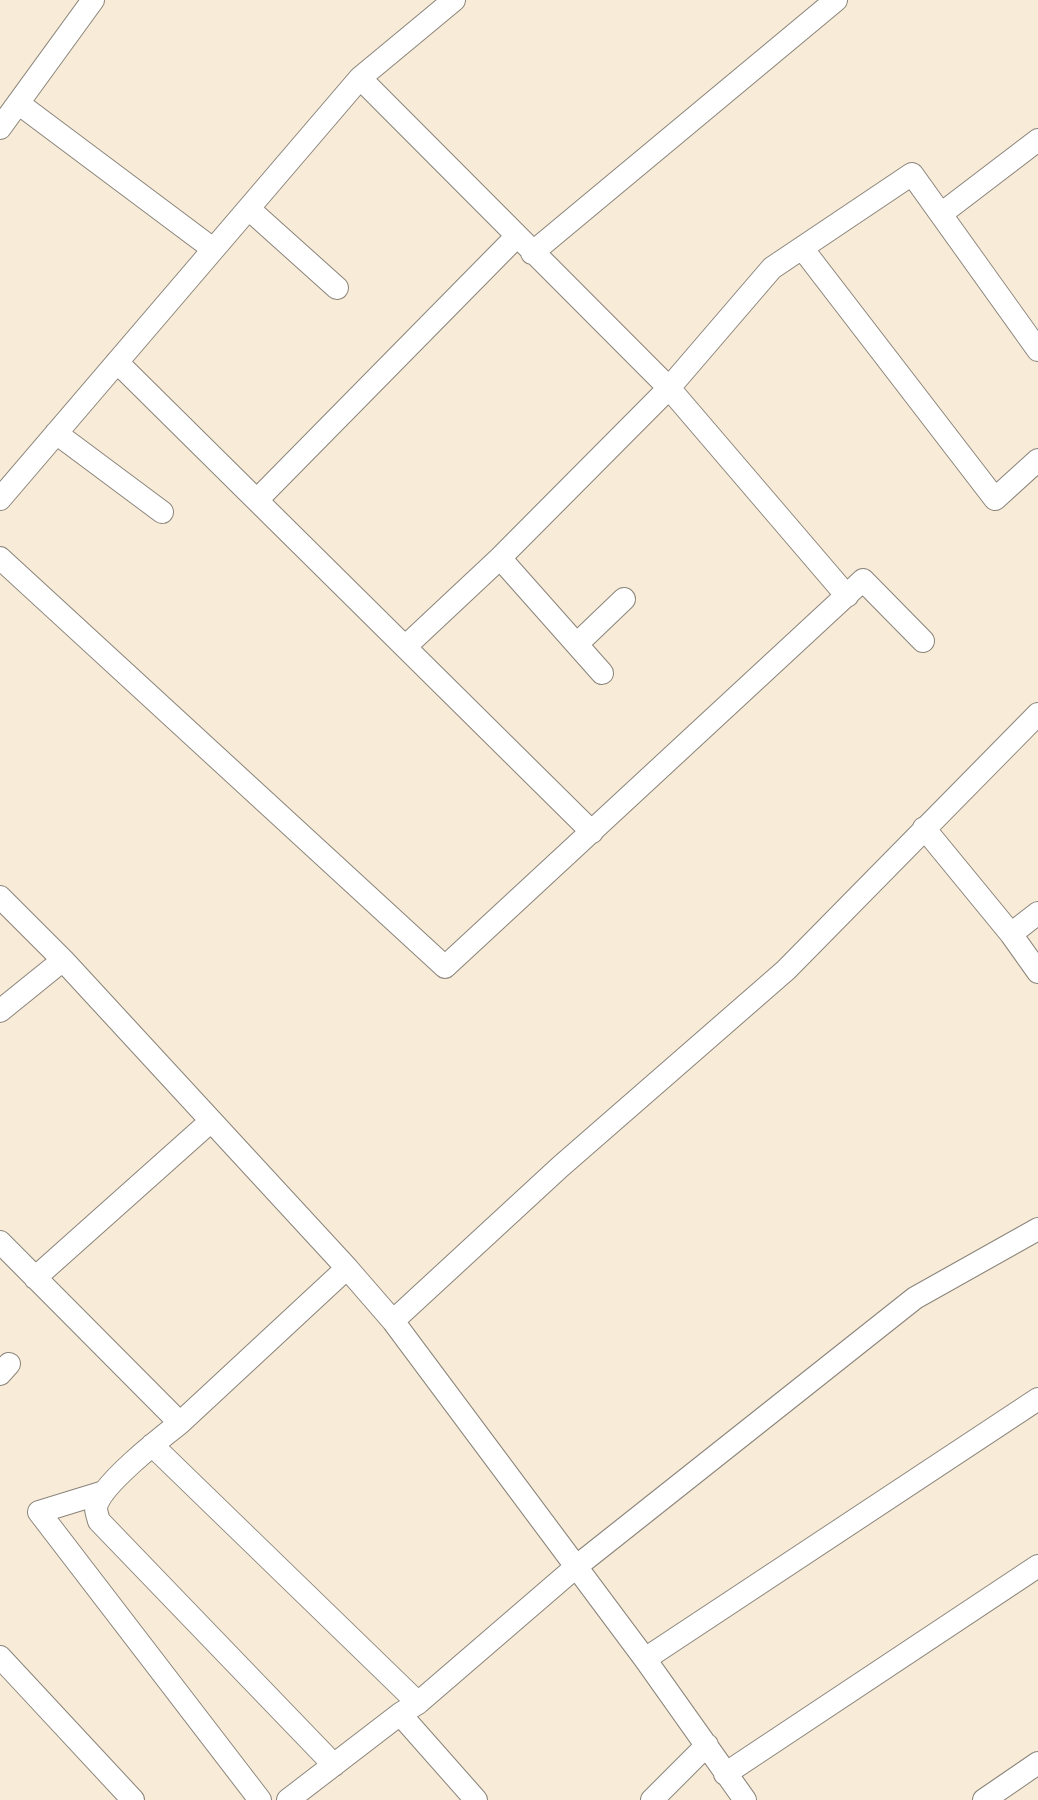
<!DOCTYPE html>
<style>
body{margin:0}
canvas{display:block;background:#f8ebd8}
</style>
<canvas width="1038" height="1800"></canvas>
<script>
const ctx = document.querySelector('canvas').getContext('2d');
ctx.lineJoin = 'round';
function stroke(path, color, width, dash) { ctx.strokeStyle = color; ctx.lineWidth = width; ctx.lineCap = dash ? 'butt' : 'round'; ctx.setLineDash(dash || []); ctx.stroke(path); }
const street = new Path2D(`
 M 360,78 L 669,388 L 772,268 L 912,174 L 1038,350
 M 18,103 L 213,249
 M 0,128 L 93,0
 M 249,209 L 337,288
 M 941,214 L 1038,140
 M 802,248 L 995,499 L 1038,460
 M 532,253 L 836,0
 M 117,362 L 592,832
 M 56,433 L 162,512
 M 0,499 L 360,78 L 454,0
 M 257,500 L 516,237
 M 0,558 L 445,967 L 863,580 L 923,641
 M 500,558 L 602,673
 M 577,644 L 624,599
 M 405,647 L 500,558 L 669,388 L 847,596
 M 924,828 L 1011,934 L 1038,972
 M 0,897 L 63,960 L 347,1268 L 393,1321 L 645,1659 L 745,1800
 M 1011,934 L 1038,913
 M 0,1011 L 63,960
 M 0,1242 L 180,1423
 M 35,1278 L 211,1121
 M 393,1321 L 560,1167 L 786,970 L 1038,714
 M 0,1374 L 9,1364
 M 152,1445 L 418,1703
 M 104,1492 L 39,1512 L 260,1800
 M 0,1657 L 133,1800
 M 645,1659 L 1038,1399
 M 400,1714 L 476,1800
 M 334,1765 L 99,1521 C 98,1517 96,1512 96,1508 C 99,1486 162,1437 180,1423 L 347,1268
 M 725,1774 L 1038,1566
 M 288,1800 L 400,1714 L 418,1703 L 577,1566 L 915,1298 L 1038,1229
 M 652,1800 L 707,1745
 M 984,1800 L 1038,1763`);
stroke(street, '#8a847a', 24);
stroke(street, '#fff', 22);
</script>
